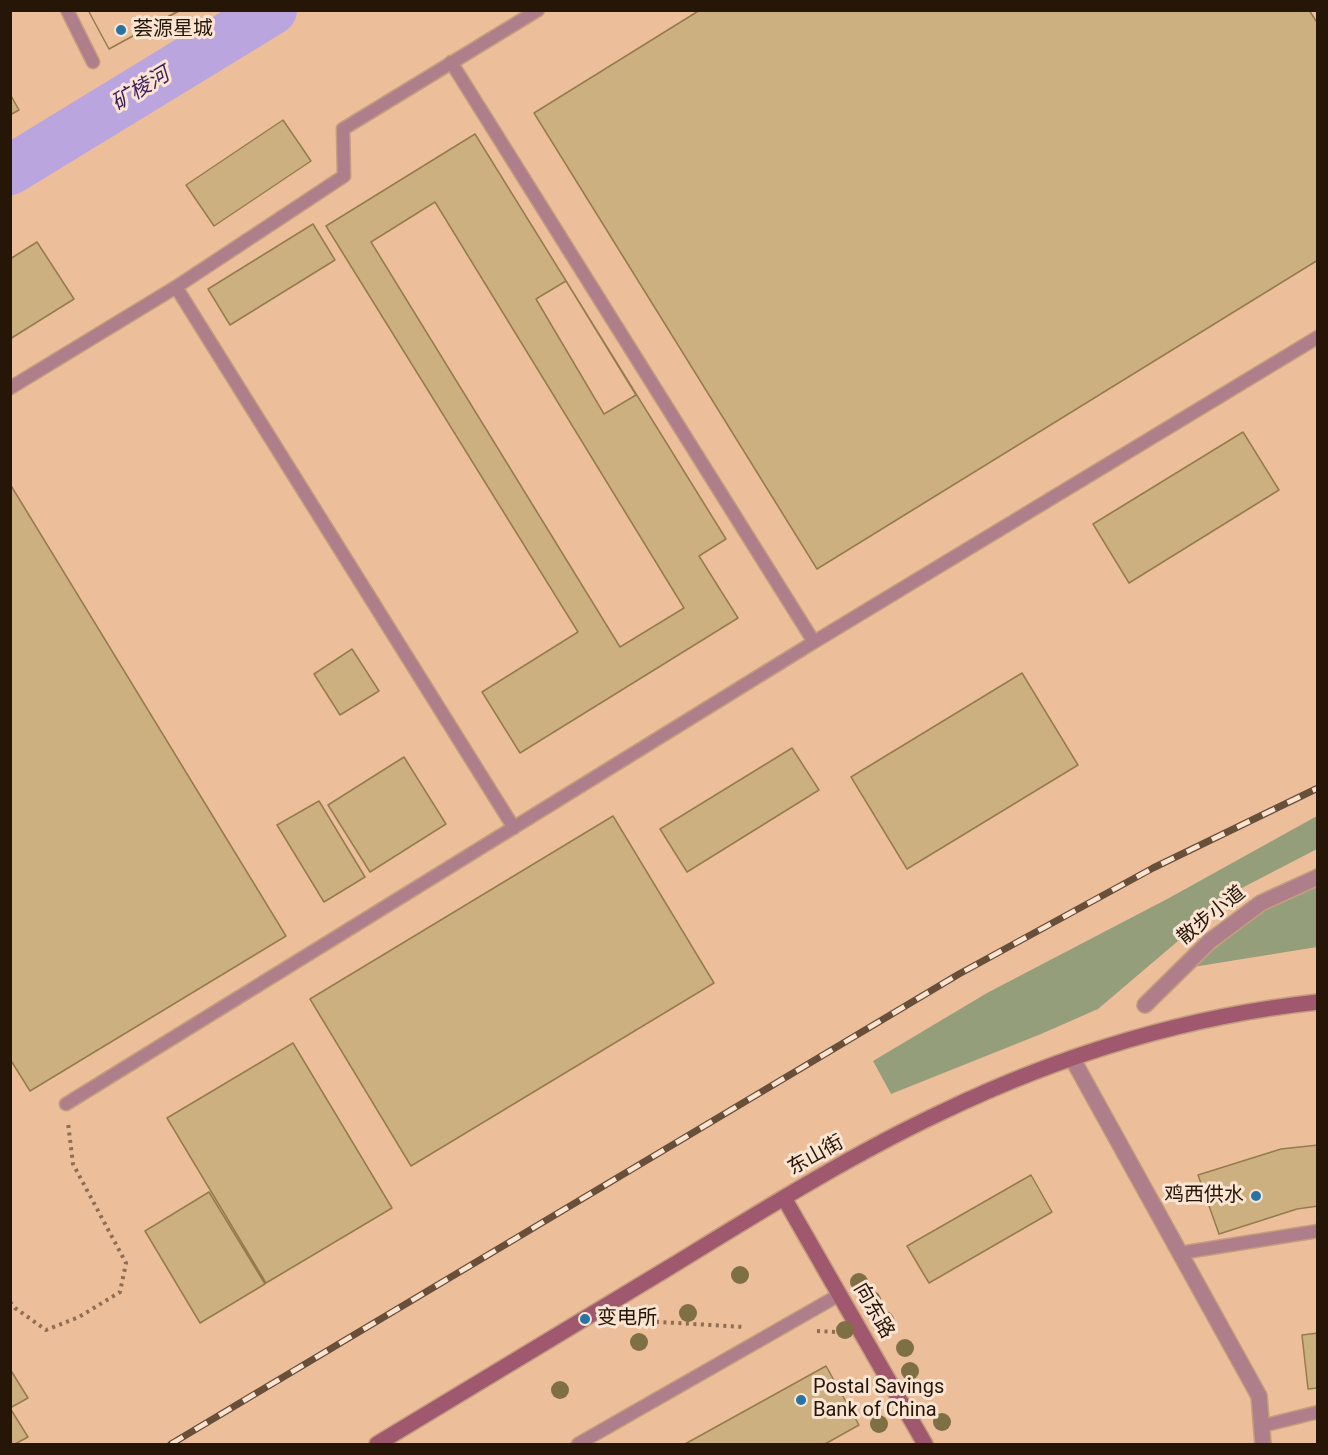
<!DOCTYPE html>
<meta charset="utf-8">
<style>
body{margin:0}
#map{position:relative;width:1328px;height:1455px;overflow:hidden;background:#ecbf9a;font-family:Roboto,sans-serif}
canvas{display:block}
.frame{position:absolute;inset:0;border:12px solid #261608;pointer-events:none}
</style>
<div id="map">
<canvas width="1328" height="1455"></canvas>
<div class="frame"></div>
</div>
<script>
const ctx = document.querySelector('canvas').getContext('2d');
ctx.lineJoin = 'round';
function fillPath(path, color) { ctx.fillStyle = color; ctx.fill(path, 'evenodd'); }
function stroke(path, color, width, dash) { ctx.strokeStyle = color; ctx.lineWidth = width; ctx.lineCap = dash ? 'butt' : 'round'; ctx.setLineDash(dash || []); ctx.stroke(path); }
function write(font, color, halo, rows, align = 'center') {
  ctx.font = font + ' Roboto,"Noto Sans SC",sans-serif'; ctx.lineWidth = 6; ctx.setLineDash([]); ctx.textBaseline = 'middle'; ctx.strokeStyle = halo; ctx.fillStyle = color; for (const [text, x, y, turn = 0] of rows) {
    ctx.save(); ctx.translate(x, y); ctx.rotate((+turn || 0) * Math.PI / 180); ctx.textAlign = isNaN(turn) ? turn : align; if (halo) ctx.strokeText(text, 0, 0); ctx.fillText(text, 0, 0); ctx.restore();
  }
}
const green = new Path2D(`
 M 1317,816 L 1317,849 L 1238,890 L 1098,1009 L 1041,1034 L 891,1094 L 873,1061 L 987,993 L 1169,898 Z
 M 1317,868 L 1317,947 L 1193,967 L 1305,874 Z`);
const river = new Path2D(`
 M 10,170 L 272,10`);
const building = new Path2D(`
 M 88,10 L 180,10 L 109,49 Z
 M 88,10 L 179,10 L 179,11 L 109,49 Z
 M 700,10 L 1309,10 L 1318,24 L 1318,260 L 817,569 L 534,113 Z
 M 10,94 L 19,110 L 10,115 Z
 M 283,120 L 311,161 L 214,226 L 186,185 Z
 M 475,134 L 726,539 L 699,556 L 738,618 L 520,753 L 482,692 L 578,632 L 326,226 Z
 M 435,202 L 684,608 L 620,647 L 371,242 Z
 M 313,224 L 335,260 L 230,325 L 208,289 Z
 M 37,242 L 74,299 L 10,339 L 10,259 Z
 M 566,281 L 636,395 L 604,414 L 536,299 Z
 M 1243,432 L 1279,490 L 1129,583 L 1093,524 Z
 M 10,484 L 286,936 L 30,1091 L 10,1059 Z
 M 352,649 L 379,691 L 340,715 L 314,674 Z
 M 1022,673 L 1078,765 L 907,869 L 851,777 Z
 M 792,748 L 819,790 L 687,872 L 660,829 Z
 M 404,757 L 446,824 L 370,872 L 328,805 Z
 M 319,801 L 365,877 L 324,902 L 277,825 Z
 M 613,816 L 714,983 L 411,1166 L 310,999 Z
 M 293,1043 L 392,1208 L 266,1283 L 167,1118 Z
 M 1318,1145 L 1318,1206 L 1297,1209 L 1219,1234 L 1198,1175 L 1281,1149 Z
 M 1031,1175 L 1052,1212 L 929,1283 L 907,1246 Z
 M 209,1192 L 265,1284 L 200,1323 L 145,1231 Z
 M 1318,1333 L 1318,1388 L 1308,1389 L 1302,1335 Z
 M 826,1366 L 859,1425 L 825,1444 L 685,1444 Z
 M 10,1369 L 28,1398 L 10,1408 Z
 M 10,1408 L 28,1437 L 15,1444 L 10,1444 Z`);
const path = new Path2D(`
 M 10,1302 L 15,1308 L 46,1330 L 79,1317 L 120,1292 L 126,1263 L 73,1164 L 68,1123
 M 626,1320 L 744,1327
 M 817,1331 L 837,1332`);
const lane = new Path2D(`
 M 67,10 L 93,62
 M 451,62 L 814,642 L 1318,337
 M 176,287 L 514,828
 M 10,388 L 176,287 L 344,176 L 343,129 L 538,10
 M 66,1104 L 814,642
 M 1180,1253 L 1318,1231
 M 1262,1426 L 1318,1412
 M 578,1444 L 839,1295`);
const street = new Path2D(`
 M 1145,1005 L 1210,941 L 1261,903 L 1318,877
 M 1072,1058 L 1259,1396 L 1263,1444`);
const secondary = new Path2D(`
 M 784,1198 L 925,1444
 M 377,1444 C 475,1385 572,1326 670,1267 C 758,1213 847,1157 940,1113 C 1058,1056 1187,1016 1318,1002`);
const rail = new Path2D(`
 M 171,1444 L 959,974 L 1153,868 L 1318,788`);
const trees = [
 [740,1275],
 [859,1282],
 [872,1300],
 [688,1313],
 [885,1320],
 [845,1330],
 [639,1342],
 [905,1348],
 [910,1371],
 [560,1390],
 [942,1422],
 [879,1424]
];
const markers = [
 [121,30,6,"#2574a6"],
 [1256,1196,6,"#2574a6"],
 [585,1319,6,"#2574a6"],
 [801,1400,6,"#2574a6"]
];
const poiNames = [
 ["荟源星城",133,30],
 ["鸡西供水",1244,1196,"right"],
 ["变电所",597,1319],
 ["Postal Savings",813,1388],
 ["Bank of China",813,1411]
];
const streetNames = [
 ["散步小道",1212,916,-39],
 ["东山街",816,1156,-29],
 ["向东路",873,1311,60]
];
const waterNames = [
 ["矿棱河",141,90,-31]
];
fillPath(green, '#949e7a');
stroke(river, '#baa5de', 50);
fillPath(building, '#ccb080');
stroke(building, '#957b4d', 1.5);
stroke(lane, '#c49d7d', 15);
stroke(street, '#c49d7d', 18);
stroke(secondary, '#c49d7d', 18);
stroke(path, '#8d6e54', 4, [3, 4.5]);
stroke(lane, '#af7e8b', 12);
stroke(street, '#af7e8b', 15);
stroke(secondary, '#9f586e', 15);
stroke(rail, '#684f39', 7);
stroke(rail, '#fce4d2', 4.5, [14]);
ctx.fillStyle = '#7f6f45';
for (const [x, y] of trees) { ctx.beginPath(); ctx.arc(x, y, 9, 0, 2 * Math.PI); ctx.fill(); }
for (const [x, y, r, color] of markers) { const dot = new Path2D(); dot.arc(x, y, r, 0, 2 * Math.PI); ctx.fillStyle = color; ctx.fill(dot); stroke(dot, '#fce4d2', 2); }
write('20px', '#261608', '#fce4d2', poiNames, 'left');
write('20px', '#261608', '#fce4d2', streetNames);
write('italic 21px', '#3c1e60', '#fce4d2', waterNames);
</script>
